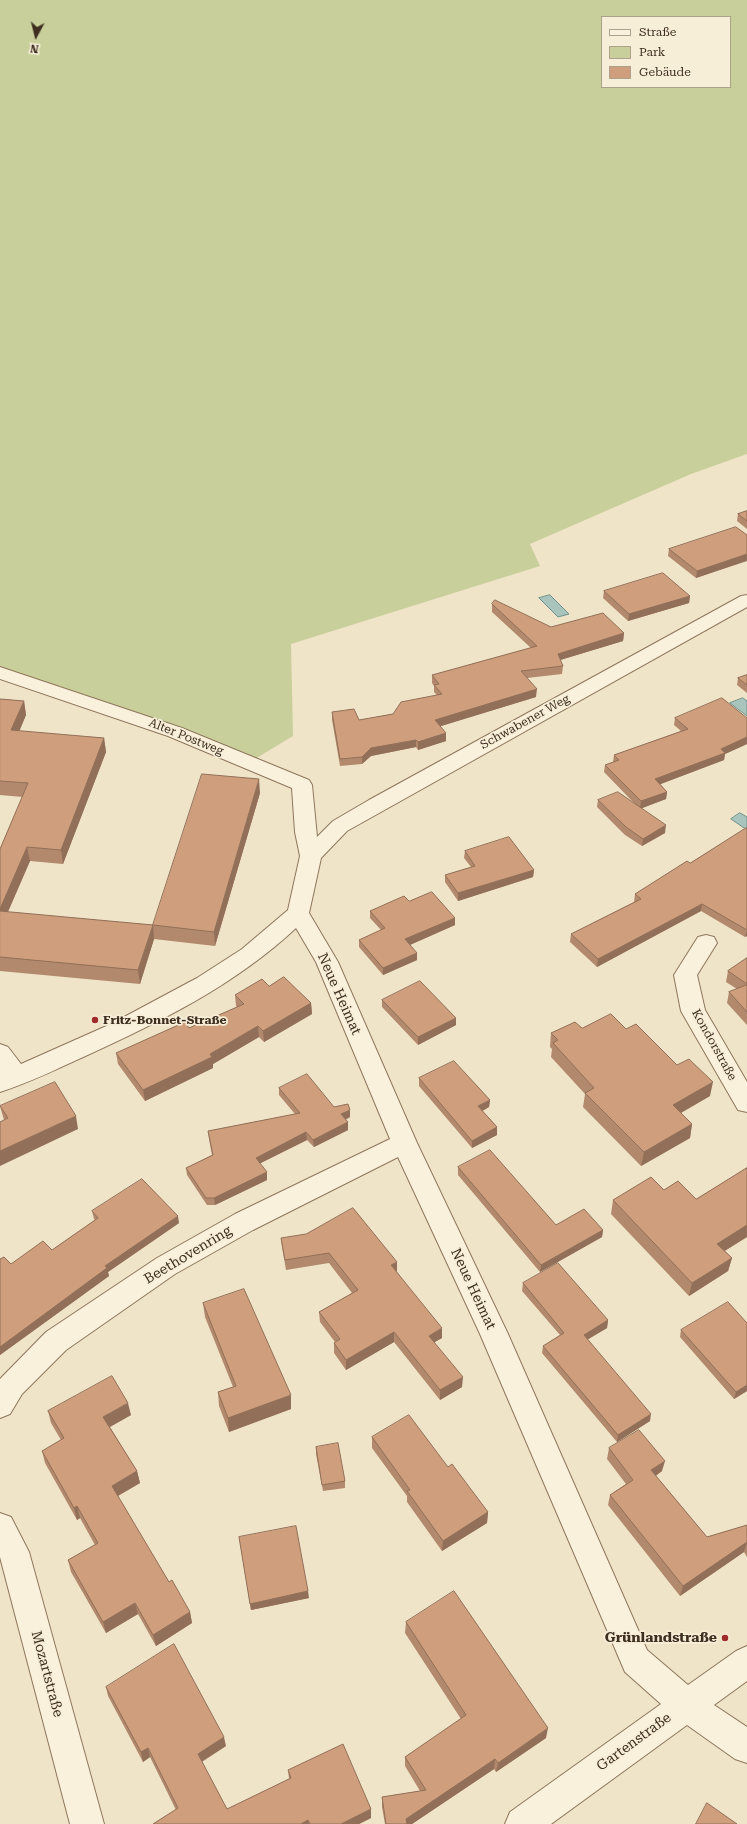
<!DOCTYPE html>
<meta charset="utf-8">
<style>
body{margin:0}
#map{position:relative;width:747px;height:1824px;overflow:hidden;background:#f0e4c8;font-family:"Roboto Serif",serif}
canvas{display:block}
.legend{position:absolute;left:601px;top:16px;width:130px;height:72px;box-sizing:border-box;background:#f7eed8;border:1px solid #ada18e;margin:0;padding:5px 7px;list-style:none;font-size:12px;color:#3d2e20}
.legend li{display:flex;align-items:center;gap:8px;height:20px}
.legend b{width:20px;border:1px solid #ada18e}
.north{position:absolute;left:16px;top:16px;width:40px;height:40px;-webkit-text-stroke:3px #f7eed8;paint-order:stroke;rotate:187deg;font-size:11px;font-weight:700;line-height:16px;text-align:center;color:#3d2e20}
.north::after{content:'';display:block;margin:auto;width:14px;height:18px;background:#3d2e20;clip-path:polygon(50% 0,100% 100%,50% 72%,0 100%)}
</style>
<div id="map">
<canvas width="747" height="1824"></canvas>
<ul class="legend">
<li><b style="height:5px;background:#faf1dc"></b>Straße</li>
<li><b style="height:11px;background:#c9cf9b"></b>Park</li>
<li><b style="height:11px;background:#cf9f7d"></b>Gebäude</li>
</ul>
<div class="north">N</div>
</div>
<script>
const ctx = document.querySelector('canvas').getContext('2d');
ctx.lineJoin = 'round';
function fillPath(path, color) { ctx.fillStyle = color; ctx.fill(path, 'evenodd'); }
function stroke(path, color, width, dash) { ctx.strokeStyle = color; ctx.lineWidth = width; ctx.lineCap = dash ? 'butt' : 'round'; ctx.setLineDash(dash || []); ctx.stroke(path); }
function write(font, color, halo, rows, align = 'center') {
  ctx.font = font + ' "Roboto Serif",serif'; ctx.lineWidth = 3.5; ctx.setLineDash([]); ctx.textBaseline = 'middle'; ctx.strokeStyle = halo; ctx.fillStyle = color; for (const [text, x, y, turn = 0] of rows) {
    ctx.save(); ctx.translate(x, y); ctx.rotate((+turn || 0) * Math.PI / 180); ctx.textAlign = isNaN(turn) ? turn : align; if (halo) ctx.strokeText(text, 0, 0); ctx.fillText(text, 0, 0); ctx.restore();
  }
}
const green = new Path2D(`
 M 0,0 L 747,0 L 747,454 L 691,474 L 530,544 L 540,566 L 291,644 L 293,736 L 255,759 L 175,727 L 0,667 ZM 602,17 L 730,17 L 730,87 L 602,87 Z`);
const water = new Path2D(`
 M 550,595 L 569,614 L 558,617 L 539,598 Z
 M 743,698 L 747,701 L 747,716 L 730,703 Z
 M 740,813 L 747,817 L 747,830 L 731,819 Z`);
const minor = new Path2D(`
 M 747,595 L 747,607 L 347,831 L 321,858 L 309,913 L 338,962 L 417,1143 L 508,1334 L 647,1650 L 688,1685 L 736,1651 L 747,1646 L 747,1681 L 714,1705 L 747,1727 L 747,1763 L 735,1759 L 687,1725 L 551,1824 L 505,1824 L 510,1812 L 661,1704 L 625,1672 L 480,1334 L 398,1157 L 253,1230 L 175,1274 L 66,1350 L 22,1394 L 10,1414 L 0,1418 L 0,1379 L 46,1332 L 157,1258 L 235,1214 L 390,1139 L 316,962 L 296,928 C 234,986 158,1023 81,1058 C 55,1070 28,1083 0,1092 L 0,1044 L 8,1047 L 21,1064 L 111,1024 L 197,978 L 242,949 L 288,910 L 300,856 L 295,832 L 292,788 L 168,736 L 0,679 L 0,667 L 182,728 L 309,780 L 312,785 L 317,837 L 333,821 L 369,800 L 741,596 Z
 M 706,935 L 714,937 L 717,943 L 697,975 L 705,1010 L 747,1082 L 747,1112 L 738,1110 L 681,1011 L 674,975 L 698,937 Z
 M 0,1513 L 11,1517 L 29,1552 L 104,1824 L 70,1824 L 0,1557 Z`);
const wall = new Path2D(`
 M 747,511 L 747,529 L 737,521 L 738,514 Z
 M 669,549 L 727,567 L 696,578 L 668,556 Z
 M 604,591 L 690,596 L 689,603 L 628,621 L 603,598 Z
 M 492,604 L 551,627 L 624,633 L 623,641 L 560,660 L 563,666 L 562,674 L 527,678 L 536,697 L 440,726 L 446,741 L 418,750 L 416,747 L 371,756 L 362,764 L 340,766 L 332,720 L 332,712 L 359,720 L 393,714 L 437,695 L 434,692 L 434,686 L 432,683 L 432,675 L 531,648 L 492,612 Z
 M 747,675 L 747,693 L 737,685 L 738,678 Z
 M 0,699 L 24,701 L 26,715 L 19,731 L 104,738 L 106,752 L 63,864 L 30,861 L 8,912 L 153,925 L 260,793 L 215,946 L 154,939 L 140,984 L 0,971 L 0,849 L 23,797 L 0,795 Z
 M 675,718 L 747,718 L 747,744 L 725,754 L 724,760 L 660,784 L 667,792 L 666,799 L 641,808 L 665,833 L 642,846 L 625,835 L 597,807 L 598,800 L 635,804 L 604,772 L 605,765 L 613,762 L 614,755 L 681,731 L 674,725 Z
 M 747,828 L 747,936 L 745,937 L 701,911 L 597,967 L 570,942 L 571,934 L 634,902 L 635,894 L 690,863 Z
 M 465,851 L 534,870 L 533,877 L 458,901 L 445,882 L 445,875 L 471,867 L 464,858 Z
 M 409,901 L 455,918 L 455,925 L 410,945 L 417,960 L 383,975 L 359,947 L 359,940 L 381,930 L 370,918 L 370,911 Z
 M 747,958 L 747,1025 L 727,1003 L 729,992 L 737,989 L 726,982 L 728,971 Z
 M 269,986 L 311,1003 L 312,1014 L 264,1042 L 259,1037 L 213,1064 L 213,1068 L 145,1101 L 118,1064 L 116,1053 L 189,1028 L 237,1007 L 236,1006 L 235,995 Z
 M 382,1000 L 456,1025 L 418,1045 L 382,1007 Z
 M 582,1028 L 626,1029 L 677,1065 L 710,1096 L 681,1113 L 692,1124 L 690,1138 L 641,1166 L 583,1107 L 585,1094 L 551,1057 L 552,1049 L 550,1047 L 551,1033 Z
 M 419,1078 L 490,1100 L 489,1107 L 482,1111 L 497,1127 L 497,1135 L 472,1148 L 419,1086 Z
 M 279,1088 L 334,1107 L 350,1117 L 345,1120 L 348,1122 L 348,1130 L 314,1147 L 307,1140 L 260,1163 L 267,1180 L 215,1205 L 207,1205 L 187,1175 L 186,1168 L 212,1155 L 209,1139 L 208,1131 L 295,1114 L 279,1095 Z
 M 0,1106 L 78,1129 L 4,1120 Z
 M 458,1167 L 556,1225 L 603,1230 L 602,1237 L 540,1272 L 458,1175 Z
 M 747,1168 L 747,1237 L 725,1251 L 732,1258 L 728,1271 L 689,1296 L 611,1214 L 613,1200 L 664,1190 L 696,1199 Z
 M 92,1211 L 179,1223 L 108,1272 L 109,1276 L 0,1355 L 0,1259 L 11,1264 L 52,1250 L 95,1220 L 94,1219 Z
 M 281,1238 L 397,1272 L 442,1338 L 434,1342 L 462,1387 L 440,1400 L 394,1342 L 346,1370 L 334,1353 L 334,1343 L 335,1342 L 320,1322 L 319,1312 L 352,1293 L 329,1263 L 286,1270 L 282,1247 Z
 M 523,1283 L 608,1320 L 607,1328 L 587,1340 L 650,1421 L 617,1442 L 542,1353 L 543,1346 L 560,1335 L 522,1291 Z
 M 203,1303 L 291,1409 L 229,1432 L 219,1406 L 218,1392 L 233,1387 L 205,1317 Z
 M 681,1330 L 747,1391 L 734,1399 L 680,1337 Z
 M 48,1411 L 131,1415 L 110,1427 L 137,1471 L 140,1483 L 118,1496 L 169,1582 L 190,1612 L 192,1623 L 156,1646 L 138,1614 L 106,1633 L 71,1572 L 68,1560 L 95,1545 L 80,1518 L 77,1520 L 45,1463 L 42,1451 L 61,1440 L 51,1423 Z
 M 372,1437 L 448,1467 L 488,1512 L 487,1523 L 442,1551 L 407,1502 L 407,1496 L 372,1448 Z
 M 316,1447 L 345,1481 L 345,1488 L 323,1491 L 316,1454 Z
 M 609,1448 L 662,1471 L 656,1476 L 707,1537 L 747,1525 L 747,1557 L 744,1552 L 680,1596 L 608,1505 L 610,1495 L 626,1484 L 607,1459 Z
 M 239,1537 L 309,1598 L 251,1610 Z
 M 406,1622 L 546,1738 L 496,1772 L 494,1769 L 412,1824 L 385,1824 L 382,1807 L 382,1797 L 420,1791 L 405,1766 L 405,1757 L 461,1719 L 405,1633 Z
 M 106,1687 L 226,1746 L 202,1762 L 227,1809 L 289,1779 L 288,1770 L 371,1809 L 371,1818 L 359,1824 L 153,1824 L 176,1810 L 150,1757 L 143,1762 L 108,1696 Z`);
const shadedWall = new Path2D(`
 M 747,554 L 747,561 L 696,578 L 697,571 Z
 M 690,596 L 689,603 L 628,621 L 629,614 Z
 M 624,633 L 623,641 L 557,661 L 558,654 Z
 M 537,689 L 536,697 L 435,728 L 435,720 Z
 M 24,701 L 26,715 L 14,744 L 11,730 Z
 M 446,733 L 446,741 L 418,750 L 418,742 Z
 M 747,737 L 747,744 L 725,754 L 724,760 L 653,787 L 655,779 L 721,749 Z
 M 104,738 L 106,752 L 63,864 L 61,850 Z
 M 416,740 L 416,747 L 371,756 L 362,764 L 362,757 L 371,748 Z
 M 259,779 L 260,793 L 215,946 L 214,932 Z
 M 667,792 L 666,799 L 640,809 L 641,801 Z
 M 666,825 L 665,833 L 642,846 L 643,839 Z
 M 27,847 L 30,861 L 2,925 L 0,914 L 0,909 Z
 M 534,870 L 533,877 L 458,901 L 458,893 Z
 M 702,904 L 701,911 L 597,967 L 598,959 Z
 M 455,918 L 455,925 L 405,947 L 405,939 Z
 M 153,925 L 154,939 L 140,984 L 138,970 Z
 M 747,930 L 747,936 L 745,937 Z
 M 417,953 L 417,960 L 383,975 L 383,968 Z
 M 311,1003 L 312,1014 L 264,1042 L 263,1031 Z
 M 456,1018 L 456,1025 L 418,1045 L 418,1037 Z
 M 258,1026 L 259,1037 L 213,1064 L 213,1068 L 145,1101 L 143,1090 L 210,1054 Z
 M 713,1082 L 710,1096 L 670,1119 L 673,1105 Z
 M 490,1100 L 489,1107 L 477,1114 L 478,1106 Z
 M 350,1110 L 350,1117 L 341,1122 L 341,1114 Z
 M 76,1116 L 78,1129 L 0,1166 L 0,1151 Z
 M 348,1122 L 348,1130 L 314,1147 L 313,1140 Z
 M 692,1124 L 690,1138 L 641,1166 L 644,1152 Z
 M 497,1127 L 497,1135 L 472,1148 L 472,1141 Z
 M 306,1132 L 307,1140 L 257,1165 L 256,1158 Z
 M 267,1172 L 267,1180 L 215,1205 L 214,1198 Z
 M 178,1216 L 179,1223 L 108,1272 L 109,1276 L 0,1355 L 0,1347 L 105,1266 Z
 M 747,1225 L 747,1237 L 714,1257 L 717,1244 Z
 M 603,1230 L 602,1237 L 540,1272 L 541,1265 Z
 M 732,1258 L 728,1271 L 689,1296 L 692,1283 Z
 M 397,1262 L 397,1272 L 391,1265 Z
 M 608,1320 L 607,1328 L 583,1342 L 584,1335 Z
 M 442,1328 L 442,1338 L 428,1346 L 429,1336 Z
 M 394,1332 L 394,1342 L 346,1370 L 346,1360 Z
 M 463,1377 L 462,1387 L 440,1400 L 440,1390 Z
 M 747,1385 L 747,1391 L 734,1399 L 736,1392 Z
 M 291,1395 L 291,1409 L 229,1432 L 228,1418 Z
 M 128,1403 L 131,1415 L 106,1429 L 103,1417 Z
 M 651,1414 L 650,1421 L 617,1442 L 618,1435 Z
 M 665,1461 L 662,1471 L 649,1480 L 651,1470 Z
 M 137,1471 L 140,1483 L 114,1498 L 112,1486 Z
 M 77,1506 L 80,1518 L 77,1520 L 74,1508 Z
 M 488,1512 L 487,1523 L 442,1551 L 443,1541 Z
 M 747,1542 L 744,1552 L 680,1596 L 683,1586 Z
 M 308,1591 L 309,1598 L 251,1610 L 250,1604 Z
 M 135,1603 L 138,1614 L 106,1633 L 103,1622 Z
 M 190,1612 L 192,1623 L 156,1646 L 153,1635 Z
 M 548,1728 L 546,1738 L 496,1772 L 498,1763 Z
 M 224,1737 L 226,1746 L 199,1763 L 198,1754 Z
 M 148,1748 L 150,1757 L 143,1762 L 141,1752 Z
 M 495,1759 L 494,1769 L 412,1824 L 406,1824 L 406,1819 Z
 M 371,1809 L 371,1818 L 359,1824 L 341,1824 Z
 M 308,1820 L 309,1824 L 301,1824 Z`);
const building = new Path2D(`
 M 747,511 L 747,521 L 738,514 Z
 M 736,527 L 747,535 L 747,554 L 697,571 L 669,549 Z
 M 663,573 L 690,596 L 629,614 L 604,591 Z
 M 495,600 L 551,627 L 603,613 L 624,633 L 558,654 L 563,666 L 521,671 L 537,689 L 435,720 L 446,733 L 418,742 L 416,740 L 371,748 L 362,757 L 340,759 L 332,712 L 354,709 L 359,720 L 393,714 L 401,702 L 442,694 L 434,685 L 439,684 L 432,675 L 537,646 L 492,604 Z
 M 747,675 L 747,685 L 738,678 Z
 M 722,698 L 747,718 L 747,737 L 721,749 L 725,753 L 655,779 L 667,792 L 641,801 L 605,765 L 619,760 L 614,755 L 688,729 L 675,718 Z
 M 0,699 L 24,701 L 11,730 L 104,738 L 61,850 L 27,847 L 0,909 L 0,849 L 28,783 L 0,781 Z
 M 202,774 L 259,779 L 214,932 L 153,925 Z
 M 618,792 L 666,825 L 643,839 L 626,827 L 598,800 Z
 M 746,828 L 747,828 L 747,930 L 702,904 L 598,959 L 571,934 L 641,899 L 635,894 L 687,861 L 690,863 Z
 M 509,837 L 534,870 L 458,893 L 445,875 L 475,866 L 465,851 Z
 M 432,892 L 455,918 L 405,939 L 417,953 L 383,968 L 359,940 L 385,928 L 370,911 L 404,896 L 409,901 Z
 M 0,911 L 153,925 L 138,970 L 0,957 Z
 M 747,958 L 747,984 L 728,971 Z
 M 284,977 L 311,1003 L 263,1031 L 258,1026 L 210,1054 L 212,1057 L 143,1090 L 116,1053 L 185,1022 L 189,1028 L 244,1004 L 235,995 L 262,979 L 269,986 Z
 M 420,981 L 456,1018 L 418,1037 L 382,1000 Z
 M 747,985 L 747,1012 L 729,992 Z
 M 611,1014 L 626,1029 L 636,1024 L 677,1065 L 689,1059 L 713,1082 L 673,1105 L 692,1124 L 644,1152 L 585,1093 L 594,1088 L 553,1043 L 558,1040 L 551,1033 L 575,1022 L 582,1028 Z
 M 454,1061 L 490,1100 L 478,1106 L 497,1127 L 472,1141 L 419,1078 Z
 M 307,1074 L 334,1107 L 348,1104 L 350,1110 L 341,1114 L 348,1122 L 313,1140 L 306,1132 L 256,1158 L 267,1172 L 214,1198 L 206,1198 L 186,1168 L 213,1155 L 208,1131 L 300,1113 L 279,1088 Z
 M 55,1082 L 76,1116 L 0,1151 L 0,1122 L 8,1118 L 0,1106 Z
 M 490,1150 L 556,1225 L 584,1209 L 603,1230 L 541,1265 L 458,1167 Z
 M 747,1168 L 747,1225 L 717,1244 L 732,1258 L 692,1283 L 613,1200 L 651,1177 L 664,1190 L 678,1181 L 696,1199 Z
 M 142,1179 L 178,1216 L 105,1266 L 107,1268 L 0,1347 L 0,1259 L 4,1257 L 11,1264 L 43,1241 L 52,1250 L 98,1218 L 92,1211 Z
 M 353,1208 L 397,1262 L 391,1265 L 442,1328 L 429,1336 L 463,1377 L 440,1390 L 394,1332 L 346,1360 L 334,1343 L 340,1339 L 319,1312 L 358,1290 L 329,1253 L 285,1260 L 281,1238 L 306,1234 Z
 M 558,1263 L 608,1320 L 584,1335 L 651,1414 L 618,1435 L 543,1346 L 564,1333 L 523,1283 Z
 M 244,1289 L 291,1395 L 228,1418 L 218,1392 L 236,1386 L 203,1303 Z
 M 728,1302 L 747,1323 L 747,1385 L 736,1392 L 681,1330 Z
 M 112,1376 L 128,1403 L 103,1417 L 137,1471 L 112,1486 L 169,1582 L 172,1580 L 190,1612 L 153,1635 L 135,1603 L 103,1622 L 68,1560 L 98,1543 L 77,1506 L 74,1508 L 42,1451 L 64,1438 L 48,1411 Z
 M 409,1415 L 448,1467 L 452,1464 L 488,1512 L 443,1541 L 407,1491 L 410,1490 L 372,1437 Z
 M 639,1430 L 665,1461 L 651,1470 L 707,1537 L 747,1525 L 747,1542 L 683,1586 L 610,1495 L 633,1480 L 609,1448 Z
 M 338,1443 L 345,1481 L 322,1485 L 316,1447 Z
 M 296,1526 L 308,1591 L 250,1604 L 239,1537 Z
 M 454,1591 L 548,1728 L 498,1763 L 495,1759 L 406,1819 L 407,1824 L 386,1824 L 382,1797 L 426,1790 L 405,1757 L 466,1715 L 406,1622 Z
 M 174,1644 L 224,1737 L 198,1754 L 227,1809 L 291,1778 L 288,1770 L 343,1744 L 371,1809 L 341,1824 L 310,1824 L 308,1820 L 301,1824 L 153,1824 L 178,1808 L 148,1748 L 141,1752 L 106,1687 Z
 M 707,1803 L 737,1824 L 696,1824 Z`);
const markers = [
 [95,1020,4,"#9e2a2b"],
 [725,1638,4,"#9e2a2b"]
];
const streetNames = [
 ["Schwabener Weg",525,722,-29],
 ["Alter Postweg",186,737,22],
 ["Kondorstraße",714,1045,61]
];
const poiNames = [
 ["Fritz-Bonnet-Straße",103,1020]
];
const nearStreetnames = [
 ["Neue Heimat",339,994,66],
 ["Beethovenring",188,1255,-31],
 ["Neue Heimat",473,1289,65],
 ["Mozartstraße",47,1674,75],
 ["Gartenstraße",634,1742,-36]
];
const nearPoinames = [
 ["Grünlandstraße",717,1638]
];
fillPath(green, '#c9cf9b');
fillPath(water, '#a9c4bc');
stroke(water, '#6f938a', 1);
stroke(minor, '#8d765c', 2);
fillPath(minor, '#faf1dc');
fillPath(wall, '#b2896c');
fillPath(shadedWall, '#916f58');
fillPath(building, '#cf9f7d');
stroke(building, '#916f58', 1);
for (const [x, y, r, color] of markers) { const dot = new Path2D(); dot.arc(x, y, r, 0, 2 * Math.PI); ctx.fillStyle = color; ctx.fill(dot); stroke(dot, '#f7eed8', 1.5); }
write('12px', '#3d2e20', '#f7eed8', streetNames);
write('bold 12px', '#3d2e20', '#f7eed8', poiNames, 'left');
write('14px', '#3d2e20', '#f7eed8', nearStreetnames);
write('bold 14px', '#3d2e20', '#f7eed8', nearPoinames, 'right');
</script>
